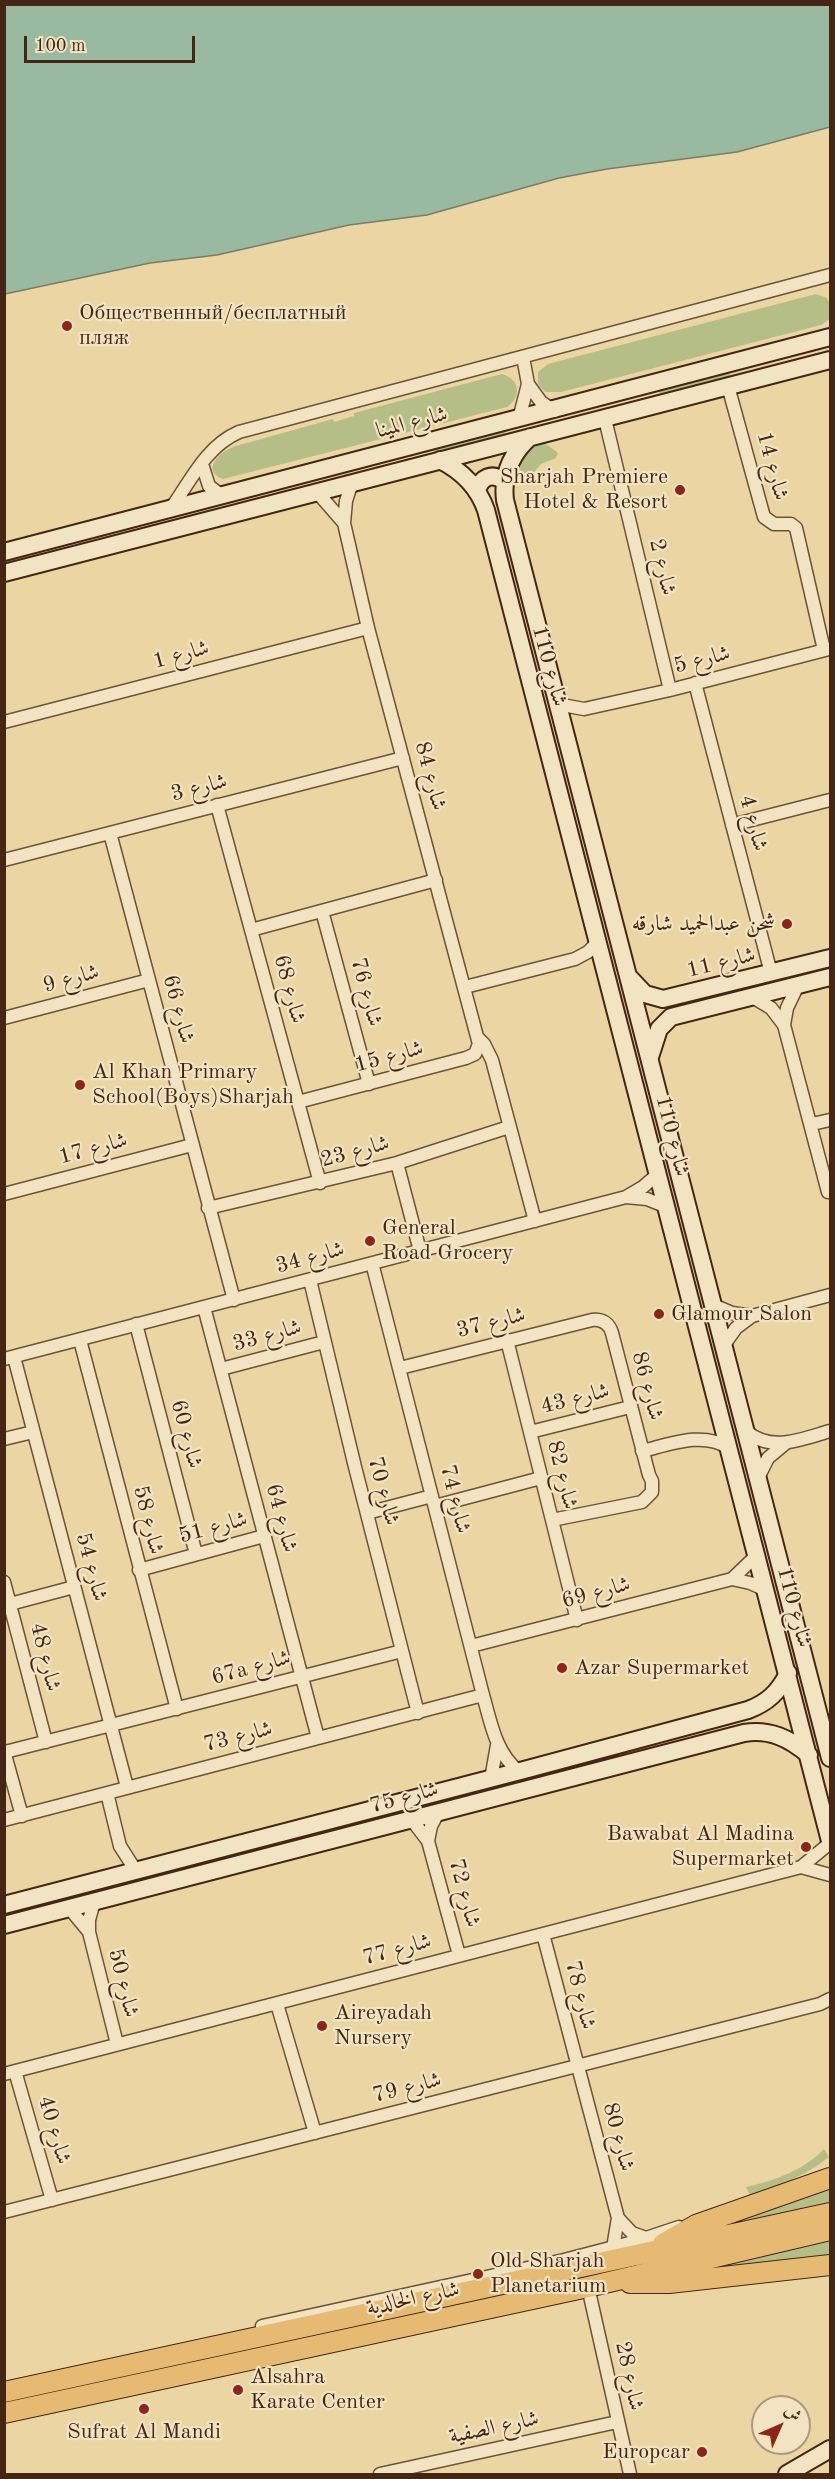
<!DOCTYPE html>
<meta charset="utf-8">
<style>
body{margin:0}
#map{position:relative;width:835px;height:2479px;overflow:hidden;background:#ebd5a3;font-family:"Old Standard TT",Amiri,serif}
canvas{display:block}
.frame{position:absolute;inset:0;border:6px solid #452614;pointer-events:none}
.north{position:absolute;left:751px;top:2395px;width:60px;height:60px;box-sizing:border-box;background:#f2e4c3;border:2px solid #ad987d;border-radius:50%;rotate:45deg;font-size:16px;font-weight:700;line-height:24px;text-align:center;color:#452614}
.north::after{content:'';display:block;margin:auto;width:21px;height:27px;background:#8f2418;clip-path:polygon(50% 0,100% 100%,50% 72%,0 100%)}
.scale{position:absolute;left:24px;top:36px;width:171px;height:27px;box-sizing:border-box;border:3px solid #452614;border-top:0;padding-left:8px;font-size:18px;line-height:21px;white-space:nowrap;color:#452614;-webkit-text-stroke:4px #f2e4c3;paint-order:stroke}
</style>
<div id="map">
<canvas width="835" height="2479"></canvas>
<div class="frame"></div>
<div class="north">ش</div>
<div class="scale">100 m</div>
</div>
<script>
const ctx = document.querySelector('canvas').getContext('2d');
ctx.lineJoin = 'round';
function fillPath(path, color) { ctx.fillStyle = color; ctx.fill(path, 'evenodd'); }
function stroke(path, color, width, dash) { ctx.strokeStyle = color; ctx.lineWidth = width; ctx.lineCap = dash ? 'butt' : 'round'; ctx.setLineDash(dash || []); ctx.stroke(path); }
function write(font, color, halo, rows, align = 'center') {
  ctx.font = font + ' "Old Standard TT",Amiri,serif'; ctx.lineWidth = 4.5; ctx.setLineDash([]); ctx.textBaseline = 'middle'; ctx.strokeStyle = halo; ctx.fillStyle = color; for (const [text, x, y, turn = 0] of rows) {
    ctx.save(); ctx.translate(x, y); ctx.rotate((+turn || 0) * Math.PI / 180); ctx.textAlign = isNaN(turn) ? turn : align; if (halo) ctx.strokeText(text, 0, 0); ctx.fillText(text, 0, 0); ctx.restore();
  }
}
const green = new Path2D(`
 M 816,294 L 827,298 L 830,304 L 830,319 L 821,325 L 561,392 L 545,392 L 538,384 L 538,372 L 548,364 Z
 M 729,372 L 731,378 L 661,397 L 659,390 Z
 M 502,374 C 520,379 522,397 507,407 L 223,479 C 199,470 222,450 236,446 L 333,419 L 334,422 L 354,416 L 354,413 Z
 M 505,430 L 506,436 L 435,455 L 433,449 Z
 M 545,443 L 558,453 L 556,458 L 541,464 L 528,480 L 513,473 C 521,460 527,444 545,443 Z
 M 824,2149 L 829,2157 C 805,2176 779,2186 750,2195 L 746,2187 C 774,2181 804,2170 824,2149 Z
 M 830,2184 L 830,2204 L 681,2237 Z
 M 830,2239 L 830,2256 L 709,2270 L 709,2268 Z`);
const water = new Path2D(`
 M 5,4 L 830,5 L 830,127 L 737,152 L 607,169 L 559,178 L 427,215 L 349,225 L 217,255 L 150,263 L 5,294 Z`);
const street = new Path2D(`
 M 528,384 L 541,402 L 554,411
 M 728,386 L 764,517 L 774,524 L 791,524 L 796,528 L 824,650
 M 519,419 L 528,384 L 523,357
 M 605,419 L 670,690
 M 202,464 L 209,486 L 221,495
 M 317,492 L 344,523
 M 170,510 C 190,482 206,446 239,432 L 830,275
 M 695,683 L 771,973
 M 557,704 L 584,709 L 670,690 L 829,649
 M 4,722 L 368,628
 M 217,805 L 320,1183
 M 732,825 L 830,800
 M 110,833 L 234,1300
 M 4,860 L 403,758
 M 322,911 L 369,1084
 M 251,930 L 436,880
 M 465,987 L 575,959 L 588,952 L 598,942
 M 751,996 L 771,1008 L 784,1025 L 828,1192
 M 4,1018 L 149,980
 M 784,1025 L 787,1008 L 798,985
 M 479,1039 L 484,1044 L 492,1060 L 535,1221
 M 298,1102 L 466,1058 L 475,1054 L 479,1044 L 368,628 L 344,523 L 346,501 L 352,482
 M 812,1124 L 830,1120
 M 397,1163 L 420,1251
 M 4,1194 L 192,1145
 M 626,1197 L 647,1199 L 667,1207
 M 208,1208 L 397,1163 L 509,1127
 M 372,1263 L 483,1695 C 491,1723 495,1751 518,1771
 M 310,1280 L 355,1467 L 418,1713
 M 713,1305 L 732,1313 L 752,1316
 M 204,1307 L 318,1738
 M 136,1324 L 196,1554
 M 80,1340 L 177,1709
 M 507,1340 L 577,1620
 M 724,1345 L 736,1328 L 752,1316 L 830,1295
 M 14,1357 L 127,1787
 M 4,1359 L 626,1197 L 643,1187 L 658,1174
 M 400,1368 L 592,1320 C 602,1319 609,1323 612,1333 L 649,1475 L 652,1481 L 652,1492 L 642,1502 L 552,1520
 M 221,1369 L 324,1342
 M 746,1431 C 771,1453 802,1439 830,1431
 M 530,1432 L 630,1407
 M 4,1439 L 33,1432
 M 642,1451 C 671,1444 703,1431 729,1448
 M 758,1478 L 768,1458 L 786,1443
 M 435,1506 L 541,1478
 M 367,1513 L 432,1496
 M 139,1570 L 264,1536
 M 732,1579 L 757,1555
 M 4,1582 L 46,1742
 M 10,1604 L 74,1587
 M 471,1646 L 732,1579 L 750,1583 L 766,1590
 M 4,1751 L 22,1816
 M 5,1752 L 402,1651
 M 491,1779 L 497,1745
 M 107,1793 L 120,1846 L 136,1871
 M 4,1820 L 483,1695
 M 412,1820 L 428,1841 L 459,1955
 M 428,1841 L 431,1826 L 438,1813
 M 801,1867 L 830,1875
 M 94,1902 L 89,1920 L 89,1932 L 117,2044
 M 70,1909 L 89,1932
 M 543,1934 L 618,2218 L 613,2248
 M 277,2004 L 315,2133
 M 15,2071 L 52,2200
 M 4,2074 L 801,1867 L 830,1843
 M 4,2212 L 820,2004 L 830,1999
 M 618,2218 L 632,2233 L 646,2238
 M 588,2287 L 630,2474
 M 262,2326 L 564,2260 L 637,2241 L 679,2227
 M 380,2474 L 617,2422`);
const secondary = new Path2D(`
 M 530,437 C 511,454 502,474 505,500 L 830,1758
 M 440,460 C 462,471 478,487 486,510 L 830,1841
 M 477,491 C 481,477 492,472 504,481
 M 4,552 L 830,337
 M 4,573 L 830,360
 M 629,977 L 645,994 L 663,999 L 830,958
 M 650,1057 L 659,1029 L 671,1017 L 830,977
 M 4,1905 L 524,1770 L 748,1710 C 767,1703 779,1692 788,1673
 M 4,1925 L 744,1733 C 770,1729 789,1738 809,1755
 M 787,2474 L 830,2449`);
const primary = new Path2D(`
 M 663,2244 L 696,2225 L 830,2178
 M 630,2283 L 669,2283 L 830,2265
 M 4,2392 L 830,2213
 M 4,2413 L 588,2287 L 830,2230`);
const markers = [
 [67,326,6,"#8f2418"],
 [680,490,6,"#8f2418"],
 [787,924,6,"#8f2418"],
 [80,1085,6,"#8f2418"],
 [370,1241,6,"#8f2418"],
 [659,1314,6,"#8f2418"],
 [562,1668,6,"#8f2418"],
 [806,1847,6,"#8f2418"],
 [322,2026,6,"#8f2418"],
 [478,2274,6,"#8f2418"],
 [238,2390,6,"#8f2418"],
 [144,2409,6,"#8f2418"],
 [702,2452,6,"#8f2418"]
];
const poiNames = [
 ["Общественный/бесплатный",79,313],
 ["пляж",79,338],
 ["Sharjah Premiere",668,477,"right"],
 ["Hotel & Resort",668,502,"right"],
 ["شحن عبدالحميد شارقه",775,924,"right"],
 ["Al Khan Primary",92,1072],
 ["School(Boys)Sharjah",92,1097],
 ["General",382,1228],
 ["Road Grocery",382,1253],
 ["Glamour Salon",671,1314],
 ["Azar Supermarket",574,1668],
 ["Bawabat Al Madina",794,1834,"right"],
 ["Supermarket",794,1859,"right"],
 ["Aireyadah",334,2013],
 ["Nursery",334,2038],
 ["Old Sharjah",490,2261],
 ["Planetarium",490,2286],
 ["Alsahra",250,2377],
 ["Karate Center",250,2402],
 ["Sufrat Al Mandi",144,2432,"center"],
 ["Europcar",690,2452,"right"]
];
const streetNames = [
 ["شارع المينا",412,423,-14],
 ["شارع 14",772,466,75],
 ["شارع 2",662,567,77],
 ["شارع 1",181,655,-15],
 ["شارع 5",702,660,-14],
 ["شارع 110",549,666,75],
 ["شارع 84",430,776,75],
 ["شارع 3",199,788,-14],
 ["شارع 4",753,823,75],
 ["شارع 11",721,963,-14],
 ["شارع 9",71,979,-15],
 ["شارع 68",289,989,75],
 ["شارع 76",366,992,75],
 ["شارع 66",178,1009,75],
 ["شارع 15",389,1057,-15],
 ["شارع 110",672,1136,76],
 ["شارع 17",93,1149,-15],
 ["شارع 23",355,1152,-15],
 ["شارع 34",310,1258,-15],
 ["شارع 37",491,1323,-14],
 ["شارع 33",267,1336,-15],
 ["شارع 86",647,1386,75],
 ["شارع 43",575,1399,-14],
 ["شارع 60",186,1434,75],
 ["شارع 82",562,1475,76],
 ["شارع 70",383,1491,75],
 ["شارع 74",455,1499,76],
 ["شارع 64",281,1518,75],
 ["شارع 58",148,1520,76],
 ["شارع 51",213,1528,-15],
 ["شارع 54",91,1567,75],
 ["شارع 69",596,1593,-15],
 ["شارع 110",794,1607,75],
 ["شارع 48",45,1657,76],
 ["67a شارع",251,1668,-15],
 ["شارع 73",238,1737,-14],
 ["شارع 75",404,1798,-15],
 ["شارع 72",464,1893,75],
 ["شارع 77",397,1950,-15],
 ["شارع 50",123,1983,76],
 ["شارع 78",580,1995,76],
 ["شارع 79",407,2088,-14],
 ["شارع 40",54,2130,74],
 ["شارع 80",618,2137,75],
 ["شارع الخالدية",413,2299,-12],
 ["شارع 28",629,2376,78],
 ["شارع الصفية",494,2428,-12]
];
fillPath(green, '#b5be87');
fillPath(water, '#99b9a1');
stroke(water, '#777e69', 1.5);
stroke(street, '#6e5238', 15);
stroke(secondary, '#452614', 20);
stroke(primary, '#452614', 22);
stroke(street, '#f2e4c3', 12);
stroke(secondary, '#f2e4c3', 16);
stroke(primary, '#e6ba72', 20);
for (const [x, y, r, color] of markers) { const dot = new Path2D(); dot.arc(x, y, r, 0, 2 * Math.PI); ctx.fillStyle = color; ctx.fill(dot); stroke(dot, '#f2e4c3', 2); }
write('22px', '#452614', '#f2e4c3', poiNames, 'left');
write('22px', '#452614', '#f2e4c3', streetNames);
</script>
